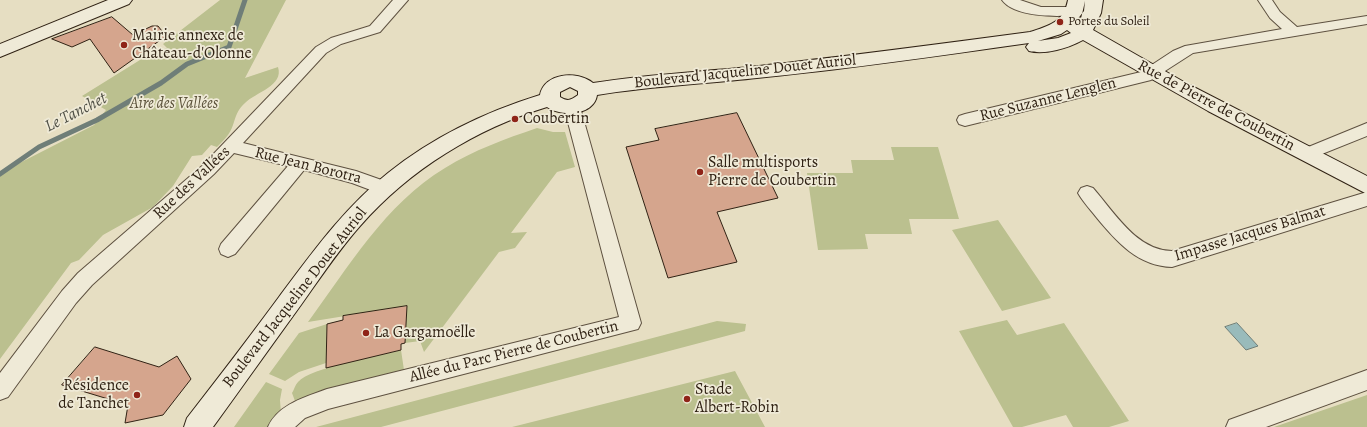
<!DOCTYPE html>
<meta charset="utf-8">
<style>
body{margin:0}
canvas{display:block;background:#e6dec2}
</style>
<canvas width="1367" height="427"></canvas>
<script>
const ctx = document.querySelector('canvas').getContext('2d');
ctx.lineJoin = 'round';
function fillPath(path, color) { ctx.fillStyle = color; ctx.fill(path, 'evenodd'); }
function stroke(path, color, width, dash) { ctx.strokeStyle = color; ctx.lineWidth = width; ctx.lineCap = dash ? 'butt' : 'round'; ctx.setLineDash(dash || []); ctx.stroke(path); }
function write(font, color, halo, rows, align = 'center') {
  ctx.font = font + ' Alegreya,serif'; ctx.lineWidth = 3.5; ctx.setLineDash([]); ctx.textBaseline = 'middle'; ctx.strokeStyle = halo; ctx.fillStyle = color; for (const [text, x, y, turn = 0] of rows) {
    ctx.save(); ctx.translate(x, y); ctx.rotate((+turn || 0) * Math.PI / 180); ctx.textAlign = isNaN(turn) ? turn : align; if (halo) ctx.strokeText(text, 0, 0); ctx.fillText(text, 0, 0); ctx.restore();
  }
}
const green = new Path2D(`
 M 220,0 L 286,0 L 245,78 L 278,67 C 284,86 256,92 245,103 C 233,114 236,124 228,135 C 225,139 221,143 217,147 L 211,145 L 202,155 L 192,156 L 173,186 L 153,207 L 103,235 L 79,260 L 71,263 L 0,359 L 0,173 L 94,125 L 106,110 L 82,96 L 148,55 L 167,48 L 163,44 Z
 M 537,128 L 553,132 L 565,132 L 575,167 L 557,172 L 511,233 L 527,232 L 515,248 L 499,252 L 424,352 L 420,341 L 405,343 L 407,306 L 308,322 C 348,268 385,204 445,168 C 474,150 505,139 537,128 Z
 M 891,147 L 938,147 L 959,219 L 909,219 L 912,234 L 865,234 L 868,249 L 818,250 L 807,173 L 853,173 L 851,160 L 894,160 Z
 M 998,220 L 1051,298 L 1002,311 L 952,230 Z
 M 1007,320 L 1017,335 L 1064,323 L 1129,421 L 1109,427 L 1073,427 L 1066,415 L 1022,427 L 1013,427 L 959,331 Z
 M 717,321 L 746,324 L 745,331 L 381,427 L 316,427 Z
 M 327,324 L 326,363 L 299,372 L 285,381 L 269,374 L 299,333 Z
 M 401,350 L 404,370 L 295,401 L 292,393 C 294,390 295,385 298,382 C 311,367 380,356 401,350 Z
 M 735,371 L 765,427 L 512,427 Z
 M 266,382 L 282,389 L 280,400 L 281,414 L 267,427 L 234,427 Z
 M 1367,395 L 1367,427 L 1274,427 Z`);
const water = new Path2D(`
 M 1237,323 L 1258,346 L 1246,350 L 1225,327 Z`);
const stream = new Path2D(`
 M 0,174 L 39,147 L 97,120 L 161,83 L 187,64 L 229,47 L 245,0`);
const building = new Path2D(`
 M 112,17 L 133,35 L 152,26 L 158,26 L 166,36 L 114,73 L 90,39 L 72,47 L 52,39 Z
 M 737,113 L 778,198 L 717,212 L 737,262 L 668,278 L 626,147 L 659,140 L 655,129 Z
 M 407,306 L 405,343 L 401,344 L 401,350 L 326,368 L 327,324 L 343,320 L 343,316 Z
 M 95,347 L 159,367 L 177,356 L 191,379 L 163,415 L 125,423 L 128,405 L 62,385 Z`);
const street = new Path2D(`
 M 393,0 L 408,0 L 380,32 L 341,44 L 326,53 L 243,143 L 356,171 L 390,183 L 393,188 L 390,193 L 384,195 L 352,183 L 304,170 L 235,254 L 228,257 L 221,254 L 219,249 L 221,244 L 288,166 L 234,153 L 214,174 L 92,285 L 76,303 L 8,397 L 0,400 L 0,373 L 62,291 L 78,273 L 202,166 L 316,47 L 331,38 L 370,26 Z
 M 1002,0 L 1020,0 L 1041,7 L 1075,7 L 1080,8 L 1082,11 L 1080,14 L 1075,15 C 1056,17 1014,17 1002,0 Z
 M 1258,0 L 1272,0 L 1280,12 L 1297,27 L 1367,16 L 1367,24 L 1193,53 L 1151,80 L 965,126 L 959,124 L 957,120 L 959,116 L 965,114 L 1141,72 L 1173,51 L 1185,46 L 1282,29 L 1270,18 Z
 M 572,101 L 578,103 L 580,107 L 641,323 L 638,329 L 328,409 L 305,418 L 295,427 L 268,427 C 278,404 306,397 327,389 L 619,317 L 564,107 L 566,103 Z
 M 1367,123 L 1367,136 L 1307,160 L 1301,158 L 1299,154 L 1301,150 Z
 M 1087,186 L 1093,188 C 1114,212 1137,251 1172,251 L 1367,192 L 1367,206 L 1172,267 C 1138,266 1117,242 1097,218 C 1091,210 1083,202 1078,193 L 1081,188 Z
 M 1367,370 L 1367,390 L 1266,427 L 1226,427 L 1229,420 Z`);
const secondary = new Path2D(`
 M 108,0 L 132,0 L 129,4 L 0,57 L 0,44 Z
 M 1068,0 L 1103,0 L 1101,13 L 1093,30 L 1184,82 L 1367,176 L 1367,194 L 1208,111 L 1083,40 C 1069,48 1045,55 1029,51 L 1026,47 L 1029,43 C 938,56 848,69 757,78 C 704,84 650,86 597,95 C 594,116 561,117 547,107 C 476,129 410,169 360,226 C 335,254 315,286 293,316 C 266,353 240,390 213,427 L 184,427 L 187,418 C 218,378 249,338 279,297 C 312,253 344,208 388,173 C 433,137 485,112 540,95 C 544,73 577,70 593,83 C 648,74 703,72 759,66 C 849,56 940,44 1030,32 C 1049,26 1064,22 1068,0 ZM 1085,1 L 1080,23 L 1076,21 L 1084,11 ZM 1067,30 L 1071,33 L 1058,38 L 1038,41 L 1061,34 ZM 570,87 L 578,91 L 578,95 C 571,100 568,102 560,97 L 560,92 Z`);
const markers = [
 [1060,22,4,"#8f2418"],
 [124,45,4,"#8f2418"],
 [515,119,4,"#8f2418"],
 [700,172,4,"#8f2418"],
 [366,333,4,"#8f2418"],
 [137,395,4,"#8f2418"],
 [687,399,4,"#8f2418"]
];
const farPoinames = [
 ["Portes du Soleil",1068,22]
];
const poiNames = [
 ["Mairie annexe de",132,36],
 ["Château-d'Olonne",132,54],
 ["Coubertin",523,119],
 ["Salle multisports",708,163],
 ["Pierre de Coubertin",708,181],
 ["La Gargamoëlle",374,333],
 ["Résidence",129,386,"right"],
 ["de Tanchet",129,404,"right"],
 ["Stade",695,390],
 ["Albert-Robin",695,408]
];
const streetNames = [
 ["Boulevard Jacqueline Douet Auriol",745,72,-6],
 ["Rue Suzanne Lenglen",1048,100,-14],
 ["Rue de Pierre de Coubertin",1216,106,28],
 ["Rue Jean Borotra",308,166,14],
 ["Rue des Vallées",192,183,-43],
 ["Impasse Jacques Balmat",1250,234,-17],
 ["Boulevard Jacqueline Douet Auriol",295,298,-52],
 ["Allée du Parc Pierre de Coubertin",514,352,-14]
];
const parkNames = [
 ["Aire des Vallées",174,104]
];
const waterNames = [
 ["Le Tanchet",76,113,-27]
];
fillPath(green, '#bbc08f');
fillPath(water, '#9bb');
stroke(water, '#6f7e78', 1);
stroke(stream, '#6f7e78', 5);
fillPath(building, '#d5a58d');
stroke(building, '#302214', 1);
stroke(street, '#5e5140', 2);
stroke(secondary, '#302214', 2);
fillPath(street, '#efead7');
fillPath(secondary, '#efead7');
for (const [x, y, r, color] of markers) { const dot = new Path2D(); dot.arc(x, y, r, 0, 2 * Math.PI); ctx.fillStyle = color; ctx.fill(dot); stroke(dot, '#efead7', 1.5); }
write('13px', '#302214', '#efead7', farPoinames, 'left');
write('16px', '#302214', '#efead7', poiNames, 'left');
write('16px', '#302214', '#efead7', streetNames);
write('italic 16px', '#5a5139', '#efead7', parkNames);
write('italic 17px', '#505046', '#efead7', waterNames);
</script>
